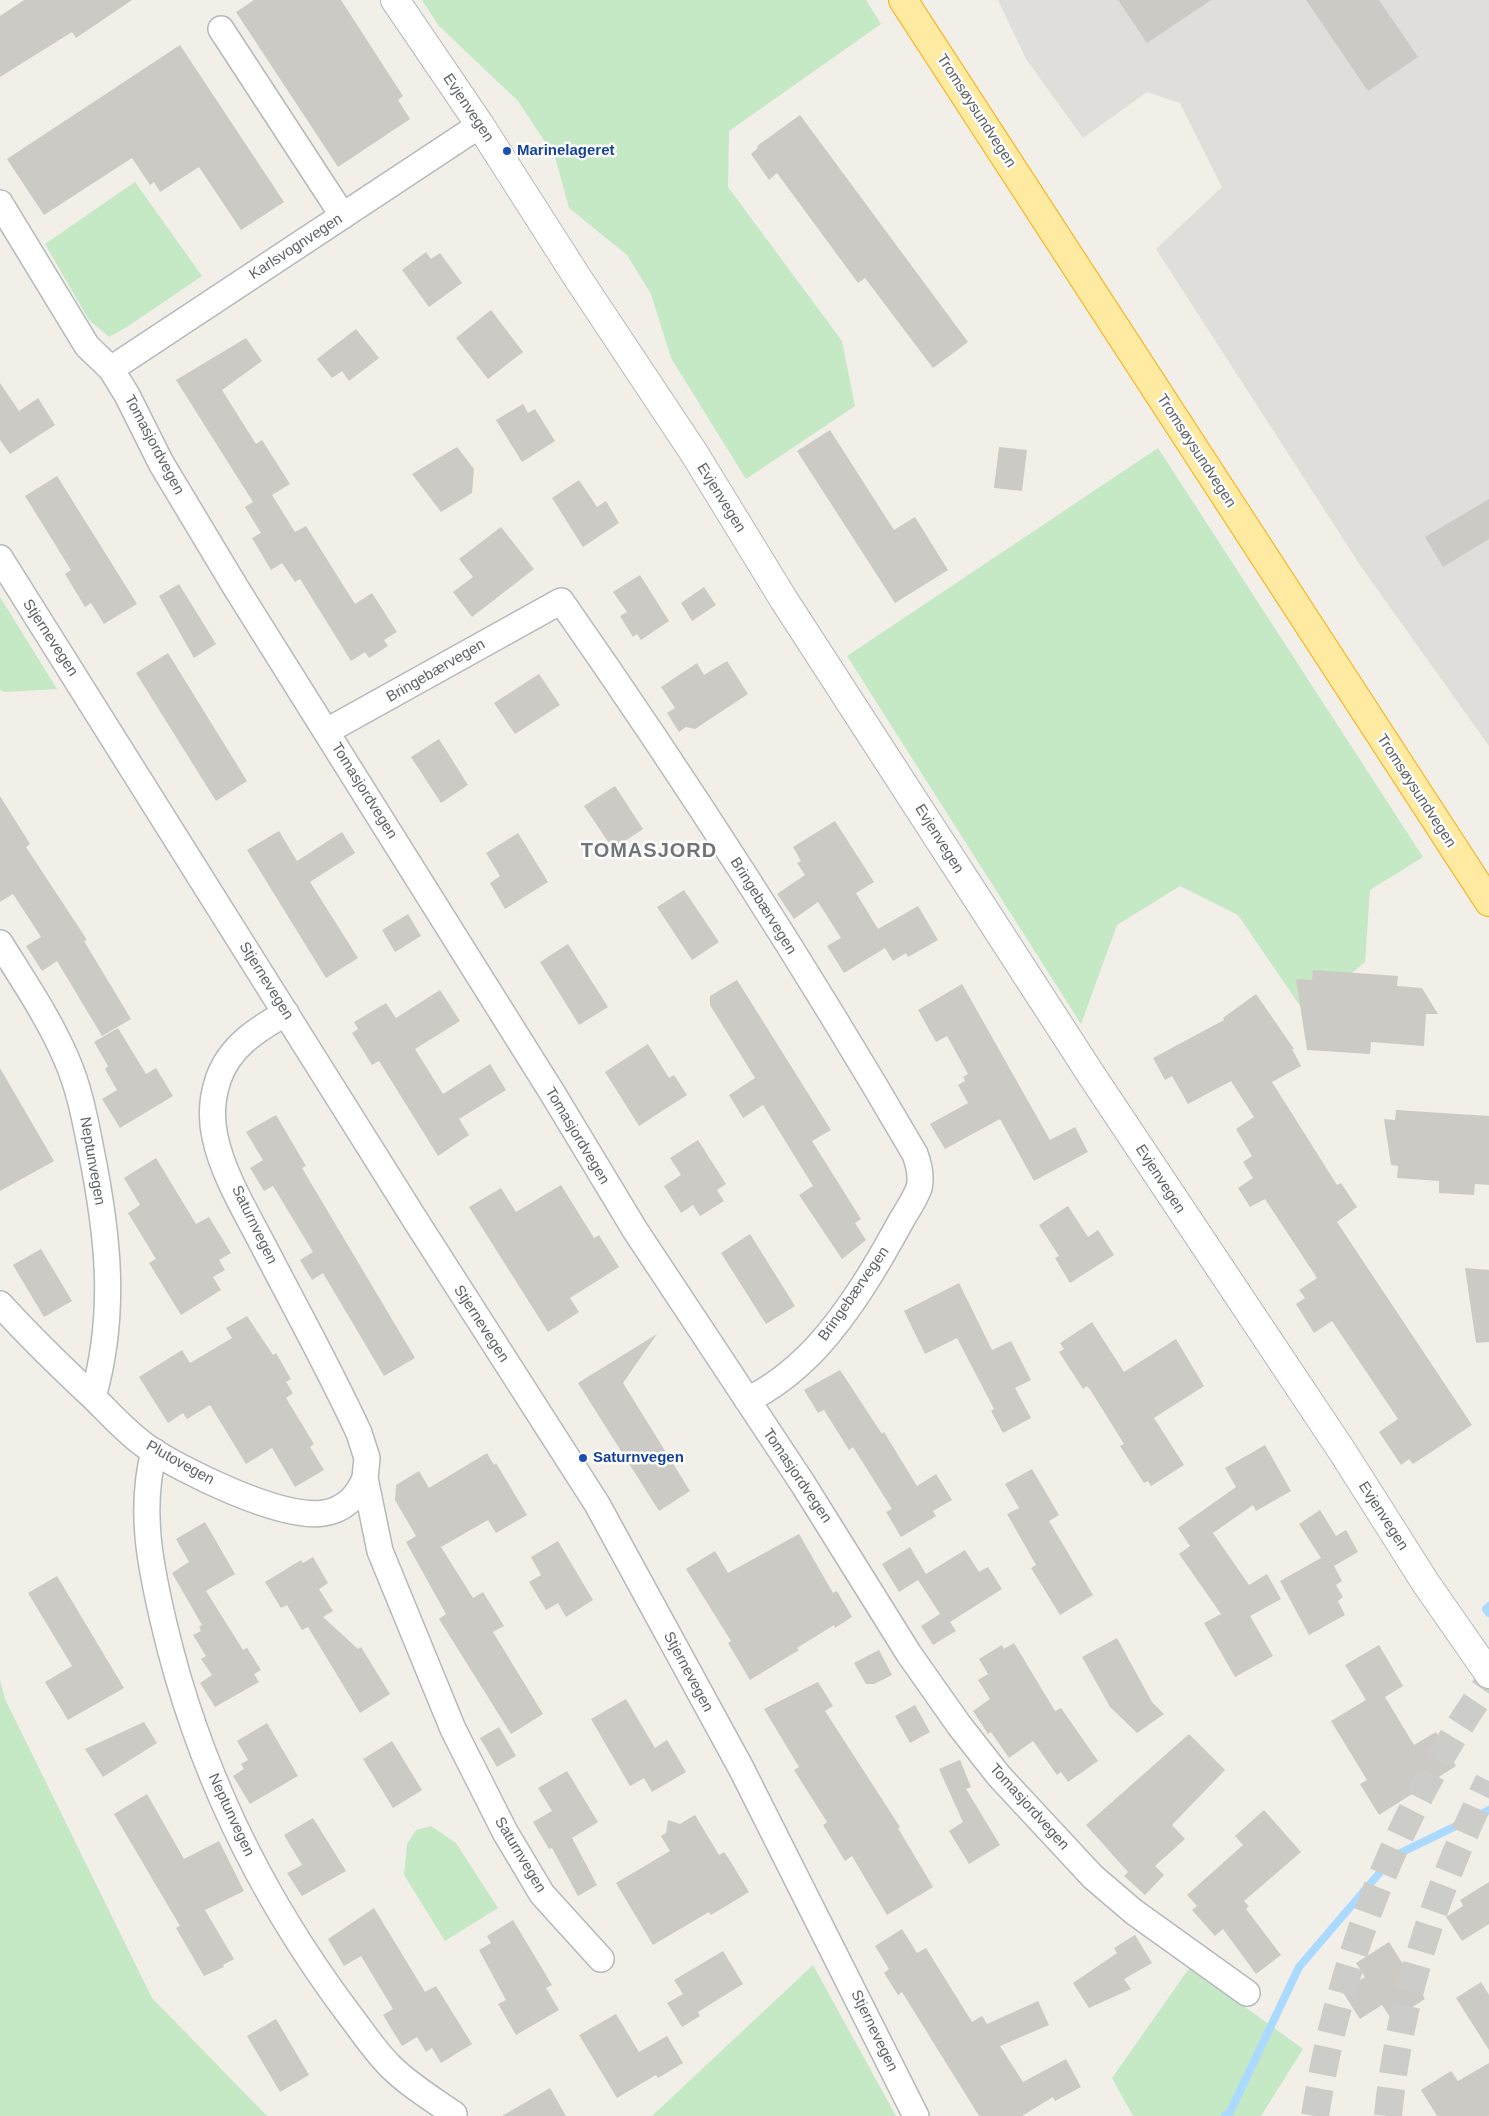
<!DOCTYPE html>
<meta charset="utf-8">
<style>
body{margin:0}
canvas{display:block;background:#f1efe8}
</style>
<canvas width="1489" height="2116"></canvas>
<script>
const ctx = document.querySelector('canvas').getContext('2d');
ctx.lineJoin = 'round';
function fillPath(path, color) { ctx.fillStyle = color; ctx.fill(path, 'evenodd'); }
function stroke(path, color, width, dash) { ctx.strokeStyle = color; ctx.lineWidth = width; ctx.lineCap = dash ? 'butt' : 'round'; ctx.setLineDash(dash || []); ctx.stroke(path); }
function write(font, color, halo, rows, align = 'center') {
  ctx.font = font + ' Helvetica,sans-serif'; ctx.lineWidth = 5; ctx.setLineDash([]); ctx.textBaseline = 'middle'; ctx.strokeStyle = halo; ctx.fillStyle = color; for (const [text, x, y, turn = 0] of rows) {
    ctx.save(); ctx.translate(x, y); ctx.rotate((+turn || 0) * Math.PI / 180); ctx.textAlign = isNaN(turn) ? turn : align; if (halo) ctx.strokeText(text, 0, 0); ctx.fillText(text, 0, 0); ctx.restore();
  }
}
const industrial = new Path2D(`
 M 998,0 L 1489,0 L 1489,746 L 1362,568 L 1156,249 L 1222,187 L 1180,103 L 1147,92 L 1083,138 L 1026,59 Z`);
const green = new Path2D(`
 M 422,0 L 866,0 L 881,24 L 729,131 L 728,187 L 842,341 L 855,406 L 746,479 L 671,358 L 651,294 L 627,255 L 569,208 L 555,157 L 518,101 L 439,26 Z
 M 135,182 L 202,276 L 127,327 L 109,337 L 89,320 L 45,244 Z
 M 1158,448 L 1423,857 L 1370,890 L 1365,962 L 1305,1013 L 1238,915 L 1180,886 L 1117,925 L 1081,1024 L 847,656 Z
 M 0,597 L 57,689 L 5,692 L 0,690 Z
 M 0,1680 L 5,1699 L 152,1998 L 267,2116 L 0,2116 Z
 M 431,1826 L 456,1843 L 498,1908 L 445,1941 L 404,1875 L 407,1844 L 416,1830 Z
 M 813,1965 L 896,2116 L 652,2116 Z
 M 1190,1967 L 1303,2049 L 1261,2116 L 1133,2116 L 1112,2078 Z`);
const stream = new Path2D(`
 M 1489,1606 L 1486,1609 L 1489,1613
 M 1225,2116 L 1230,2112 L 1299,1967 L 1394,1856 L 1489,1810`);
const building = new Path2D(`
 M 24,0 L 132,0 L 76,38 L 72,32 L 0,77 L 0,16 Z
 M 254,0 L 341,0 L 403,96 L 398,100 L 410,119 L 338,167 L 236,12 Z
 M 1118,0 L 1211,0 L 1147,43 Z
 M 1306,0 L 1379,0 L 1418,57 L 1368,91 Z
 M 180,45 L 284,202 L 241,230 L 199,167 L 160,192 L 154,182 L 150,185 L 132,158 L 44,215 L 7,159 Z
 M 800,115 L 968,342 L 933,368 L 865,278 L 858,283 L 777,173 L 769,180 L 751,154 L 758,148 L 757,146 Z
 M 426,252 L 431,259 L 440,253 L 462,283 L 429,307 L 402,270 Z
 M 491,310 L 523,352 L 488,379 L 456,338 Z
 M 356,329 L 379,358 L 349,381 L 342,371 L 332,378 L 317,359 Z
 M 246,338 L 262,361 L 222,390 L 256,444 L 262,440 L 290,484 L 272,495 L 295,532 L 306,526 L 355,604 L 372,593 L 397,632 L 384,640 L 388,646 L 369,658 L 365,652 L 351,661 L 300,579 L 295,582 L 282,563 L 271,570 L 252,538 L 261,533 L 245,507 L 253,502 L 176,380 Z
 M 0,383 L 19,411 L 38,398 L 55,425 L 10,454 L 0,440 Z
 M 523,404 L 528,413 L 535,409 L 555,441 L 522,462 L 496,420 Z
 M 830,430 L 894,530 L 915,517 L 948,570 L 895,603 L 797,451 Z
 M 457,447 L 474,469 L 472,493 L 441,512 L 412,474 Z
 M 999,447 L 1027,450 L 1022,491 L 994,488 Z
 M 57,476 L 137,604 L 104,624 L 91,603 L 85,607 L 65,574 L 71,570 L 25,496 Z
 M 579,480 L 597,507 L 606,501 L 619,523 L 583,547 L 552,498 Z
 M 1489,499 L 1489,539 L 1443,567 L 1425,537 Z
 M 501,527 L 534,569 L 472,617 L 453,592 L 473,577 L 459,559 Z
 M 640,575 L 669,621 L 641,640 L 637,634 L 633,637 L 620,616 L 627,612 L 613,592 Z
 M 179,584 L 216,644 L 194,658 L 159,596 Z
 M 704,587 L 716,605 L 692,621 L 681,603 Z
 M 168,653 L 247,781 L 216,801 L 136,673 Z
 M 727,661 L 748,694 L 695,729 L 686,727 L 679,732 L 667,713 L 675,708 L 661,687 L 697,663 L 704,675 Z
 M 539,674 L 560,705 L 515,734 L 494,703 Z
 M 439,739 L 468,785 L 441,803 L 411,757 Z
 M 615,786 L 643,829 L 613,849 L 584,806 Z
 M 0,796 L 30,844 L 26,847 L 87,940 L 84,941 L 131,1019 L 102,1036 L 57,961 L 42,971 L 26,946 L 41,937 L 13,894 L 0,902 Z
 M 835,821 L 874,882 L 856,893 L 878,929 L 918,906 L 938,940 L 908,957 L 906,953 L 893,961 L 885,948 L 844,973 L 827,946 L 841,938 L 818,902 L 794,919 L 777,894 L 805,875 L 797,863 L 801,861 L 793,847 Z
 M 279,831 L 297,861 L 342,832 L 355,853 L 310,882 L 358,958 L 326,978 L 247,850 Z
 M 518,833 L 548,882 L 505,909 L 490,883 L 500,876 L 486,853 Z
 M 684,890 L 719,942 L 692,960 L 657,907 Z
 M 408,914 L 421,936 L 395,952 L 382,930 Z
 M 568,944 L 608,1007 L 579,1025 L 540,962 Z
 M 1313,970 L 1398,976 L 1397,986 L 1422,988 L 1438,1014 L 1426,1014 L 1424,1046 L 1371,1042 L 1370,1054 L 1307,1050 L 1296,979 L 1312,980 Z
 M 737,980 L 831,1130 L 812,1141 L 861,1219 L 855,1223 L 866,1240 L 842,1259 L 799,1195 L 813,1186 L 763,1105 L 743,1118 L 729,1095 L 755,1078 L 710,1005 L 710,996 Z
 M 962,984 L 1050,1140 L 1075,1127 L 1088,1152 L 1034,1181 L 1000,1119 L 945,1149 L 930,1124 L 968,1103 L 958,1085 L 965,1081 L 963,1077 L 968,1074 L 947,1036 L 936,1042 L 918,1010 Z
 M 440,990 L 460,1021 L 415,1049 L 443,1094 L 490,1064 L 506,1090 L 459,1119 L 469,1135 L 438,1156 L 379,1061 L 372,1065 L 352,1033 L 358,1029 L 354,1022 L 386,1003 L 396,1018 Z
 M 1256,994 L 1294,1049 L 1292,1049 L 1301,1066 L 1272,1082 L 1337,1185 L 1341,1183 L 1357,1207 L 1337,1222 L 1472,1425 L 1413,1464 L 1409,1459 L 1401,1465 L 1379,1432 L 1398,1419 L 1332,1321 L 1314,1333 L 1296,1304 L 1305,1298 L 1299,1290 L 1317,1278 L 1265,1199 L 1250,1207 L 1238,1188 L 1253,1178 L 1243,1162 L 1252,1156 L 1236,1129 L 1254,1117 L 1231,1081 L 1188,1104 L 1172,1076 L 1165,1080 L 1153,1058 L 1224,1020 L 1223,1018 Z
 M 118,1028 L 146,1074 L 156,1068 L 173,1096 L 120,1128 L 102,1099 L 117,1090 L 105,1069 L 108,1066 L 94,1042 Z
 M 648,1044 L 669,1078 L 674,1075 L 687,1095 L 639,1126 L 605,1072 Z
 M 0,1068 L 54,1161 L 0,1191 Z
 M 1396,1110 L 1489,1116 L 1489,1185 L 1475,1184 L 1474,1195 L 1439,1193 L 1439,1181 L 1397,1178 L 1398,1166 L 1391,1165 L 1384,1119 L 1395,1120 Z
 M 276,1115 L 306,1166 L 302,1168 L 415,1358 L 384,1376 L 323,1273 L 312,1280 L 300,1260 L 313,1252 L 273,1186 L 264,1191 L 250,1168 L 263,1160 L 246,1132 Z
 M 698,1140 L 726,1184 L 717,1190 L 724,1201 L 700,1216 L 693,1205 L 681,1213 L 664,1186 L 681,1175 L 670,1158 Z
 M 156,1158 L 196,1224 L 209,1217 L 231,1253 L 219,1260 L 225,1270 L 213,1277 L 221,1290 L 181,1315 L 149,1263 L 156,1259 L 128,1213 L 140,1205 L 124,1178 Z
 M 561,1185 L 594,1238 L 599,1235 L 619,1267 L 570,1298 L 579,1312 L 548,1332 L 469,1207 L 501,1188 L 516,1212 Z
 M 1068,1206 L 1088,1237 L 1098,1230 L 1114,1255 L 1070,1283 L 1055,1258 L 1059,1256 L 1039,1225 Z
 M 750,1234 L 795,1306 L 766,1324 L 721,1253 Z
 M 41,1249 L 72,1301 L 44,1317 L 13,1265 Z
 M 1465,1268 L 1489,1270 L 1489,1342 L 1476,1343 Z
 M 959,1283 L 992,1350 L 1011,1341 L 1031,1380 L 1015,1388 L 1031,1418 L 1003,1433 L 991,1411 L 994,1409 L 957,1338 L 925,1354 L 904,1311 Z
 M 247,1316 L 273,1355 L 276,1353 L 291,1379 L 286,1382 L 293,1393 L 286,1398 L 314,1444 L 310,1447 L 324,1470 L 295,1487 L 272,1448 L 246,1464 L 210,1405 L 187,1419 L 183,1413 L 168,1423 L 139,1377 L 182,1350 L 190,1363 L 232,1338 L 226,1328 Z
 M 1092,1322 L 1124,1372 L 1176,1339 L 1204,1386 L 1154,1418 L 1184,1465 L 1151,1486 L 1148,1481 L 1144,1483 L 1120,1446 L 1124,1444 L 1091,1391 L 1087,1386 L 1083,1389 L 1059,1352 L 1064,1349 L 1060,1343 Z
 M 657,1334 L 623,1383 L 690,1491 L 659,1511 L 578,1383 Z
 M 840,1370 L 882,1434 L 884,1432 L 917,1486 L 936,1474 L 952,1500 L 933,1511 L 936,1516 L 901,1537 L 886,1512 L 892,1509 L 853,1447 L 849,1450 L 824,1410 L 818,1413 L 804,1390 Z
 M 1265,1445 L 1291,1491 L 1256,1511 L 1253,1505 L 1213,1533 L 1249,1585 L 1267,1574 L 1281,1599 L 1250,1616 L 1273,1656 L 1235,1677 L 1204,1623 L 1221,1614 L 1179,1554 L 1190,1546 L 1178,1528 L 1236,1487 L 1225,1468 Z
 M 487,1453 L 494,1465 L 496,1463 L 527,1515 L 496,1533 L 488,1520 L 441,1547 L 473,1598 L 483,1592 L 504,1626 L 493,1632 L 543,1714 L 511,1734 L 439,1619 L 446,1614 L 406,1542 L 416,1536 L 395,1500 L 396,1485 L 419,1471 L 429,1488 Z
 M 1032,1469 L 1059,1515 L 1049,1521 L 1093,1595 L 1060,1615 L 1031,1568 L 1036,1565 L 1007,1514 L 1019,1508 L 1005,1484 Z
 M 1320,1510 L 1336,1536 L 1346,1530 L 1358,1552 L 1334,1566 L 1342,1581 L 1336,1585 L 1343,1597 L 1338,1601 L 1345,1615 L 1309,1635 L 1280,1581 L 1321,1558 L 1299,1524 Z
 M 205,1522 L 235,1574 L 206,1591 L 243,1650 L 247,1648 L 261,1670 L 254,1674 L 259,1682 L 215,1707 L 200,1683 L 212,1675 L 201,1659 L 206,1656 L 193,1635 L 201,1631 L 199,1627 L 202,1625 L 172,1573 L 189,1562 L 176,1539 Z
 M 799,1534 L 833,1593 L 837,1591 L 852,1617 L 835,1628 L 834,1625 L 797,1648 L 799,1650 L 750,1680 L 728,1643 L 731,1641 L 686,1569 L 715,1551 L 728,1573 Z
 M 558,1541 L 593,1600 L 566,1617 L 558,1603 L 546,1610 L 529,1582 L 541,1575 L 531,1557 Z
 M 910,1547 L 926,1574 L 965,1550 L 979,1572 L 988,1567 L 1002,1589 L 950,1622 L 956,1631 L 933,1645 L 921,1626 L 940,1614 L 918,1580 L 899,1592 L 882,1564 Z
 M 313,1557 L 328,1583 L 319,1589 L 333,1611 L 323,1617 L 358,1649 L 361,1647 L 390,1694 L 360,1713 L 308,1627 L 302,1630 L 287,1605 L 281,1608 L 265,1582 L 301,1560 L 303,1563 Z
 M 57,1576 L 124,1688 L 68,1720 L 45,1682 L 72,1666 L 28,1593 Z
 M 1117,1638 L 1152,1702 L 1164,1714 L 1137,1733 L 1110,1707 L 1082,1657 Z
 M 1014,1643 L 1055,1711 L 1061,1708 L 1098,1761 L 1068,1782 L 1061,1772 L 1057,1775 L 1033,1741 L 1009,1758 L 991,1732 L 988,1734 L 973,1711 L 990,1699 L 978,1680 L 988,1674 L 979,1659 L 1002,1645 L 1004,1649 Z
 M 1379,1645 L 1403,1686 L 1385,1697 L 1414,1745 L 1436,1732 L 1456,1766 L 1379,1815 L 1360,1784 L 1367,1780 L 1331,1721 L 1366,1700 L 1345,1665 Z
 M 879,1650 L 892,1675 L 874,1684 L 866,1684 L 854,1663 Z
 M 818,1682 L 833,1706 L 825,1711 L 900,1827 L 898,1828 L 933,1887 L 887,1915 L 852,1856 L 845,1861 L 823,1825 L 827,1822 L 794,1770 L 799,1767 L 764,1709 Z
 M 626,1699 L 655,1748 L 667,1740 L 686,1772 L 652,1792 L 644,1778 L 630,1786 L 591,1719 Z
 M 915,1705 L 930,1732 L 910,1743 L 895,1716 Z
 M 144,1722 L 157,1743 L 103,1777 L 85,1749 Z
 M 267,1723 L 298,1776 L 250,1804 L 233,1776 L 244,1769 L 241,1764 L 248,1760 L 237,1741 Z
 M 499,1727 L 516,1756 L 497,1767 L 480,1738 Z
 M 1189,1734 L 1225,1770 L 1172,1825 L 1185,1839 L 1155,1866 L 1164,1875 L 1145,1895 L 1124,1876 L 1128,1872 L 1086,1825 Z
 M 392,1741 L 422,1790 L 393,1808 L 363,1759 Z
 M 960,1760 L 971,1787 L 966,1789 L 1000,1845 L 969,1864 L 949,1831 L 963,1822 L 939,1769 Z
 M 567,1771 L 598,1822 L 572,1838 L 597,1885 L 578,1896 L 552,1848 L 549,1849 L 533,1822 L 552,1811 L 538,1788 Z
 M 147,1794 L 184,1859 L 219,1841 L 244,1891 L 205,1910 L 234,1959 L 223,1965 L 224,1967 L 204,1976 L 176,1928 L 180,1926 L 114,1814 Z
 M 1264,1810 L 1301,1852 L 1244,1901 L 1249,1906 L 1246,1909 L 1281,1955 L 1256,1974 L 1223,1929 L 1215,1936 L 1192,1910 L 1197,1906 L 1187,1895 L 1243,1845 L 1235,1836 Z
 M 695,1815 L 719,1855 L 724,1852 L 729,1859 L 749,1892 L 711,1915 L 709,1912 L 653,1945 L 616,1883 L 670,1851 L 661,1836 L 666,1833 L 668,1820 L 680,1824 Z
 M 313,1818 L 346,1871 L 302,1896 L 287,1873 L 302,1865 L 284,1835 Z
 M 1489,1882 L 1489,1924 L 1462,1941 L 1446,1917 L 1463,1906 L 1460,1900 Z
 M 374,1908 L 425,1992 L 436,1986 L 472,2044 L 441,2063 L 432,2048 L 426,2052 L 417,2037 L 402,2046 L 383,2015 L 393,2009 L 361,1956 L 344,1966 L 328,1939 Z
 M 513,1920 L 552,1985 L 546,1988 L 559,2010 L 516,2035 L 498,2004 L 506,2000 L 479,1950 L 491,1943 L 487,1936 Z
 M 902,1929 L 917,1953 L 926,1948 L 972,2022 L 982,2016 L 987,2024 L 1038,2001 L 1049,2025 L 1000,2046 L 1023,2082 L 1066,2059 L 1081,2087 L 1055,2101 L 1053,2097 L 1022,2116 L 979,2116 L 902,1992 L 898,1995 L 884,1973 L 889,1969 L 875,1946 Z
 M 1135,1935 L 1152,1963 L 1124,1979 L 1131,1989 L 1089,2008 L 1073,1983 L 1117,1953 L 1114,1948 Z
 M 1389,1942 L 1425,1999 L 1392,2020 L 1382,2005 L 1360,2019 L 1342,1991 L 1365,1977 L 1356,1963 Z
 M 723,1951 L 743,1984 L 698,2012 L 700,2016 L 682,2027 L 667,2003 L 683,1994 L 674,1980 Z
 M 1481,1982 L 1489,1995 L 1489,2050 L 1456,1998 Z
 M 616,2014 L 639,2052 L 667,2036 L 683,2063 L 658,2078 L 656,2075 L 617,2098 L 579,2035 Z
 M 276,2019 L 309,2075 L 280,2092 L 247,2036 Z
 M 1489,2063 L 1489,2116 L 1437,2116 L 1421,2090 L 1451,2071 L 1458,2081 Z
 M 550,2088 L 566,2116 L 502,2116 Z`);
const trunkTunnel = new Path2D(`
 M 1315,2116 C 1339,1961 1398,1811 1489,1682
 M 1388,2116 C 1399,1999 1437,1886 1489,1781`);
const minor = new Path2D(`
 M 221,29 L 343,216
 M 0,203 L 87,346 L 111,369 L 127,395 L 161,463 L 236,588 L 553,1094 L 635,1230 L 803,1484 L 909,1654 L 959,1725 L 999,1776 L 1093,1877 L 1134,1912 L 1247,1993
 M 111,369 L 480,125
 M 0,558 L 414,1218 L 597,1504 L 741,1768 L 916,2116
 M 327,731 L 561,601 C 686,780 805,965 915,1154 C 919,1165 922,1176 919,1188 C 915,1199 907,1211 901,1221 C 877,1265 850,1311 816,1348 C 796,1369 773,1388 747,1400
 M 0,943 C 23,980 49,1018 66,1058 C 79,1087 85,1119 91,1150 C 108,1234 117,1313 93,1397
 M 286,1013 C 256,1030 229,1047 218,1080 C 212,1098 211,1119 215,1137 C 223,1175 246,1212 264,1247 C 296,1309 330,1370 359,1433 L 367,1458 L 365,1478 L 380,1551 L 453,1729 L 505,1832 L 542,1894 L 601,1959
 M 0,1304 C 30,1337 62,1368 94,1398 C 111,1415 128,1434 147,1447 C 182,1471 282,1520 324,1513 C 344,1510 358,1496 365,1478
 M 154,1451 C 139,1510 150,1565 164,1624 C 197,1765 261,1897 348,2013 C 362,2031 374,2050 390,2066 C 409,2085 432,2099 454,2114`);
const tertiary = new Path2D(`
 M 395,0 L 480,125 L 577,277 L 694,453 L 784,600 L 1092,1076 L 1344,1454 L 1425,1582 L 1489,1674`);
const trunk = new Path2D(`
 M 903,0 L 1489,902`);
const markers = [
 [507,151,5,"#1a4fb4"],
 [583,1458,5,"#1a4fb4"]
];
const streetNames = [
 ["Evjenvegen",468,108,56],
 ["Tromsøysundvegen",976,111,57],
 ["Karlsvognvegen",296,247,-33],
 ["Tomasjordvegen",154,445,62],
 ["Tromsøysundvegen",1196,451,57],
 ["Evjenvegen",721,498,58],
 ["Stjernevegen",50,638,57],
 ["Bringebærvegen",436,671,-30],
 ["Tomasjordvegen",364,791,58],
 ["Tromsøysundvegen",1416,791,57],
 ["Evjenvegen",939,839,58],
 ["Bringebærvegen",763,906,58],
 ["Stjernevegen",266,981,58],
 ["Tomasjordvegen",577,1136,59],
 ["Neptunvegen",92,1161,80],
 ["Evjenvegen",1160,1179,57],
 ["Saturnvegen",254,1225,64],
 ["Bringebærvegen",854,1294,-55],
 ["Stjernevegen",481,1324,57],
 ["Plutovegen",180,1463,29],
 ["Tomasjordvegen",797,1476,56],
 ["Evjenvegen",1383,1516,57],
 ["Stjernevegen",688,1672,62],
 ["Tomasjordvegen",1029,1807,48],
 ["Neptunvegen",231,1815,65],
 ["Saturnvegen",520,1855,59],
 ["Stjernevegen",874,2031,64]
];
const transitNames = [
 ["Marinelageret",517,151],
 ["Saturnvegen",593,1458]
];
const districtNames = [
 ["TOMASJORD",649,851]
];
fillPath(industrial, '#e0deda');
fillPath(green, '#c5e8c5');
stroke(stream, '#aadaff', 8);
fillPath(building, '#cccac5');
stroke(trunkTunnel, '#ccccc8', 28, [28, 14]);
stroke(minor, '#b5b8bc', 28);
stroke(tertiary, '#b5b8bc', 30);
stroke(trunk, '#f9ab00', 30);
stroke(minor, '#fff', 25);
stroke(tertiary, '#fff', 28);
stroke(trunk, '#feeaa1', 28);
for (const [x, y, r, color] of markers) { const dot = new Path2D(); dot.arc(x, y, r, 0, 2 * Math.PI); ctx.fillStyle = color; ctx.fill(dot); stroke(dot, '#fff', 2); }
write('15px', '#5f6368', '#fff', streetNames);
write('bold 15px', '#164399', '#fff', transitNames, 'left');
ctx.letterSpacing = '1px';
write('bold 20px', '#70757a', '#fff', districtNames);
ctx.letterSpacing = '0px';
</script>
